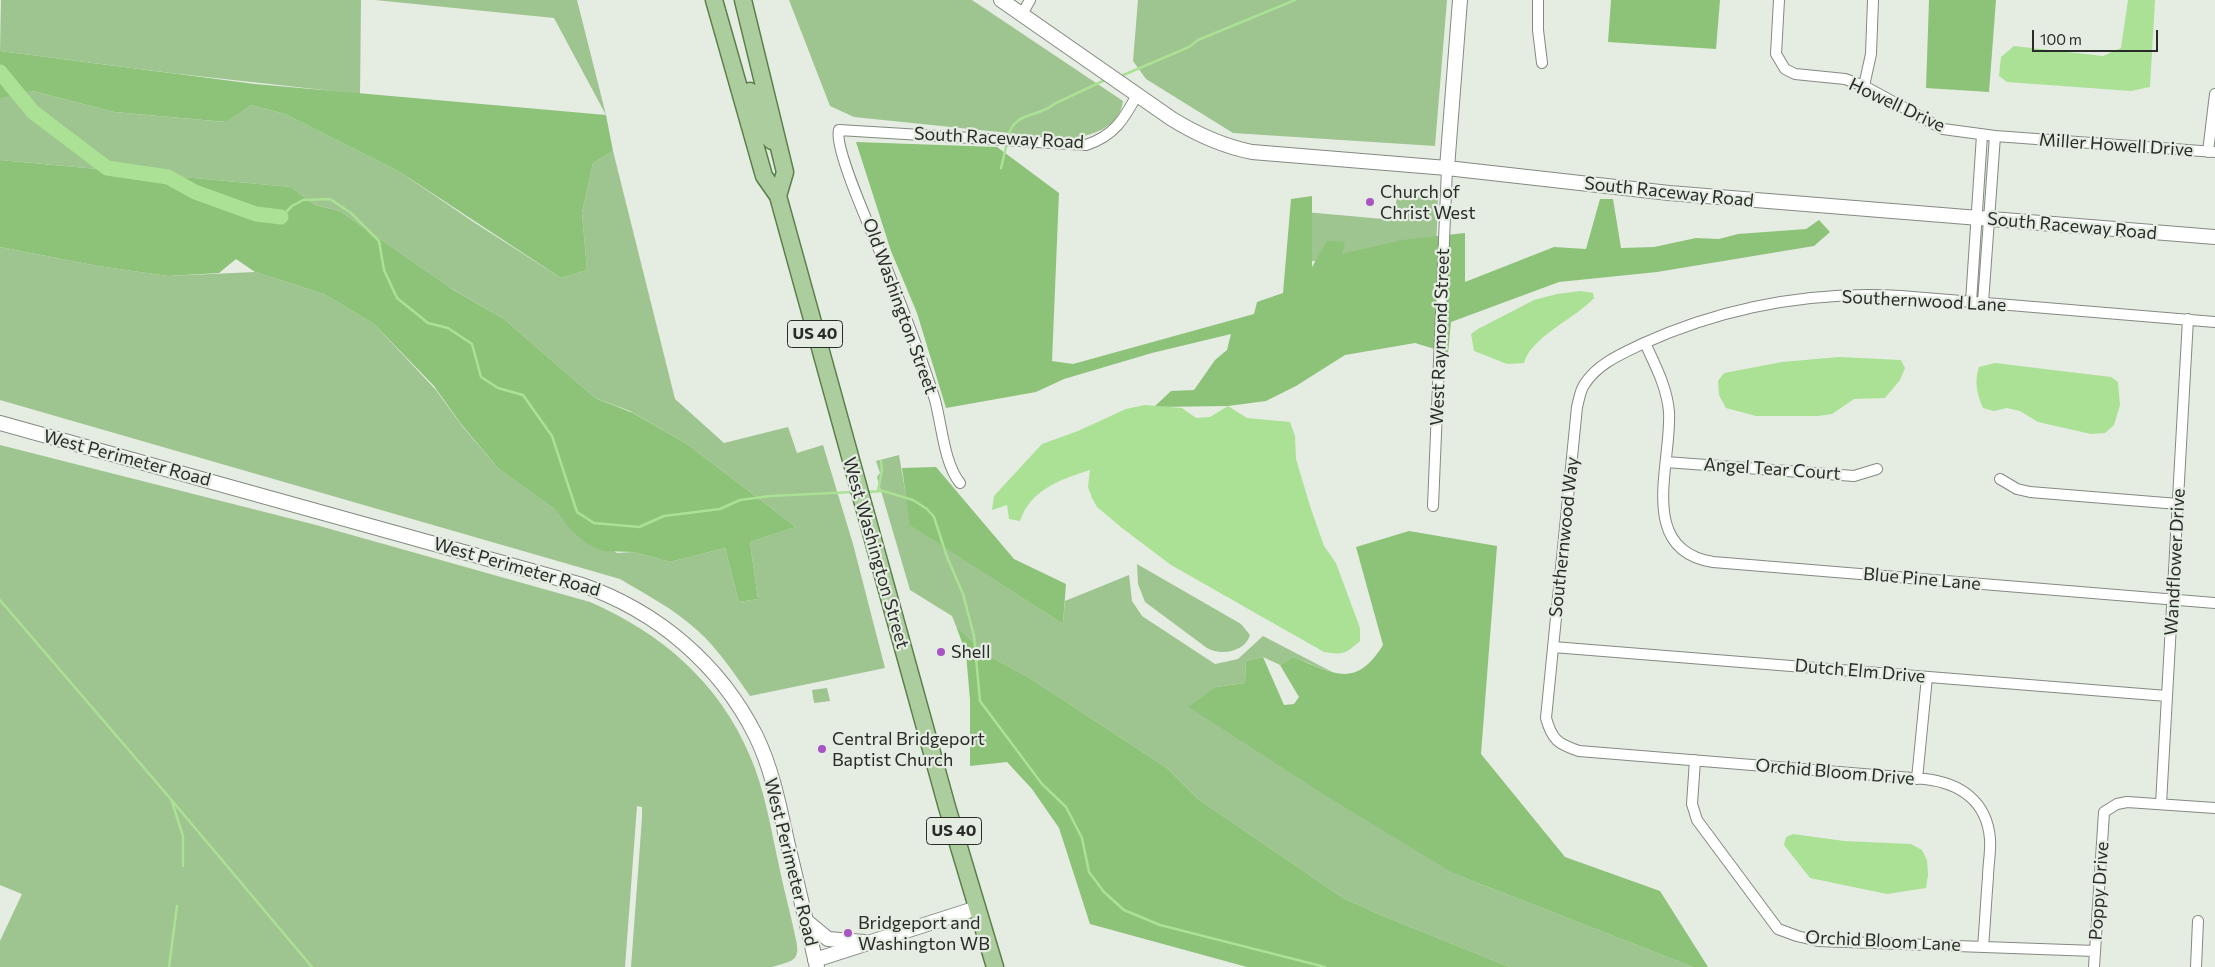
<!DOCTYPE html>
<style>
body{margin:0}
#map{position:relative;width:2215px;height:967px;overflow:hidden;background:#e5ece2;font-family:Commissioner,sans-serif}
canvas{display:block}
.scale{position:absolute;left:2032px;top:30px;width:126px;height:22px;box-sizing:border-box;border:2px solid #292c28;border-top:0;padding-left:6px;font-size:15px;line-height:18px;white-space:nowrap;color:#292c28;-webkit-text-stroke:4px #e5ece2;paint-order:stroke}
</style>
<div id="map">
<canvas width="2215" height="967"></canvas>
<div class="scale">100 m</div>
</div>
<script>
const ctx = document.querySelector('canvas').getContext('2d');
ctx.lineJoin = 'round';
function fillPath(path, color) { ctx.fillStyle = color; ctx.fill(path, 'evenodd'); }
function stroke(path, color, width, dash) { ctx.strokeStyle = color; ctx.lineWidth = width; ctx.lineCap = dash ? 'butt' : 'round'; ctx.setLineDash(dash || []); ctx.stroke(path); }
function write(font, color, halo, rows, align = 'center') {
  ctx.font = font + ' Commissioner,sans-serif'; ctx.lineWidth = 4.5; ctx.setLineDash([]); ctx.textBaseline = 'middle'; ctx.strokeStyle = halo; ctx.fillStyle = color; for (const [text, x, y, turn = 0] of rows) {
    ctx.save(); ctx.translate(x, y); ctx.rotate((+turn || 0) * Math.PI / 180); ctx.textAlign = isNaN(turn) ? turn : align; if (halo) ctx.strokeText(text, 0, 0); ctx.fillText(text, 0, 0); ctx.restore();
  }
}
const green = new Path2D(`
 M 1,0 L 361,0 L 360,94 L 179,74 L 0,51 Z
 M 375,0 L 577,0 L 606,115 L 554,18 Z
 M 789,0 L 972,0 L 1123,101 C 1119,129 1090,136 1067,139 L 854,117 L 830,106 Z
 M 1138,0 L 1447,0 L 1435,146 L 1233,133 L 1146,79 L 1133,61 Z
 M 33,91 L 114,112 L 225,122 L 251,105 L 285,114 L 400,172 L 475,223 L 561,278 L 587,270 L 582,213 L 593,163 L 613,151 L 675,399 L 724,443 L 788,427 L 797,453 L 823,445 L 853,544 L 885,668 L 750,696 C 734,673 718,649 697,630 C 674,609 647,595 620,579 L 0,400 L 0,247 L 98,266 L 168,276 L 255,272 L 324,294 L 374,324 L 436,390 L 462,426 L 499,469 L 617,553 L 634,552 L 670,562 L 725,548 L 739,602 L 758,599 L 750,542 L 796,527 L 687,444 L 630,411 L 595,398 L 504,319 L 449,287 L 340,211 L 315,205 L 291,187 L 0,160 L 0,97 Z
 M 1397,195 L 1438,198 L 1436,251 L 1334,263 L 1302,260 L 1305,212 L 1394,220 Z
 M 0,445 L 316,525 L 590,602 C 661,633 719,682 750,756 C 765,791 771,829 779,866 C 784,891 791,915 796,940 C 801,962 791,961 772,967 L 631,967 L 642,818 L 642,807 L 637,806 L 625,967 L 0,967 L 0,941 L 22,894 L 0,885 Z
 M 899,455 L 911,525 L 1063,624 L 1065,601 L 1129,575 L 1132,601 L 1142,616 L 1215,664 L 1238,659 L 1263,636 L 1336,674 L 1293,657 L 1280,665 L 1263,657 L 1246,661 L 1245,683 L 1216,687 L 1455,874 L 1693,967 L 1510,967 L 1383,916 L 1343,898 L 1198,799 L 1167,768 L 1028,677 L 987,655 L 956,626 L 952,616 L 910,590 L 877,477 L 880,473 L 876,461 Z
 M 1137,564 L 1241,624 L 1250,635 C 1245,652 1221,656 1207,648 L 1145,602 L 1138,584 Z
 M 827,688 L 830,701 L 814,703 L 812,690 Z`);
const forest = new Path2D(`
 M 1611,0 L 1720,0 L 1716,49 L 1608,42 Z
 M 1929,0 L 1996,0 L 1989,92 L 1926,88 Z
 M 0,51 L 255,84 L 606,115 L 613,151 L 593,163 L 582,213 L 587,270 L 561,278 L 400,172 L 285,114 L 251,105 L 226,122 L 114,112 L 33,91 L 0,98 Z
 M 856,142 L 997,147 L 1059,193 L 1052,361 L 1073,364 L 1254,314 L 1257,302 L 1283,293 L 1291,199 L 1312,196 L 1312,267 L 1327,241 L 1345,242 L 1342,254 L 1402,240 L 1465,233 L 1465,282 L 1554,247 L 1586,249 L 1600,199 L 1613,199 L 1621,248 L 1654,247 L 1696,238 L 1719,239 L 1738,234 L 1806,229 L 1819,220 L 1830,232 L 1814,246 L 1657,272 L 1559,282 L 1451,322 L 1448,353 L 1415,343 L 1345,355 L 1296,386 L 1266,401 L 1228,406 L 1154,407 L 1171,391 L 1194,390 L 1215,360 L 1227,350 L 1231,334 L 1152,353 L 1064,379 L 1036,392 L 946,408 L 917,313 L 891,251 Z
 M 0,160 L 291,187 L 315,205 L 340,211 L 452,289 L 504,319 L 595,398 L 633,413 L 687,444 L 796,527 L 750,542 L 758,599 L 739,602 L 725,548 L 670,562 L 634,552 L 603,551 L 587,544 L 572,531 L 555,509 L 499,469 L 461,424 L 434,386 L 374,324 L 324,294 L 255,272 L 236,259 L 219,273 L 168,276 L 98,266 L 0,247 Z
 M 936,467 L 1014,559 L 1066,584 L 1063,624 L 910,525 L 902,468 Z
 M 1409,531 L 1497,546 L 1481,754 L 1565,857 L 1660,891 L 1708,967 L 1693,967 L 1455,874 L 1328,797 L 1189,707 L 1216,687 L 1245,683 L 1246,661 L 1263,657 L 1284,705 L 1294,704 L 1299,697 L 1280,665 L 1293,657 C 1334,673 1355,690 1383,645 L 1356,547 Z
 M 956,626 L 987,655 L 1028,677 L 1167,768 L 1198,799 L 1343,898 L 1383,916 L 1510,967 L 1247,967 L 1090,924 L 1059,828 L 1032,789 L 1007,762 L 970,766 L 970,700 L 966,653 Z`);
const water = new Path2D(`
 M 2128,0 L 2155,0 L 2150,87 L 2131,91 L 2007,82 L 1999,76 L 2001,57 L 2014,46 L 2103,56 L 2121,48 Z
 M 1581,291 L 1593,293 L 1594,298 C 1576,318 1531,337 1524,363 L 1507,364 L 1474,351 L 1471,334 L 1478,329 L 1534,300 L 1557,294 Z
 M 1839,357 L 1901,360 L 1905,368 L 1900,380 L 1885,398 L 1854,399 L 1832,414 L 1818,416 L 1756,416 L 1726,408 L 1719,395 L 1718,381 L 1724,373 L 1782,362 Z
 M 1995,363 L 2111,377 L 2118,382 L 2120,405 L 2114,425 L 2105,433 L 2091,434 L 2038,422 L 2020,411 L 2007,408 L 1994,411 L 1983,408 C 1977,394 1974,382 1979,367 Z
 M 1145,405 L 1182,408 L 1196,418 L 1210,417 L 1228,406 L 1247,418 L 1290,422 L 1295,436 L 1296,459 L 1310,506 L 1324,546 L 1336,563 L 1360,628 L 1360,641 C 1345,654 1344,655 1324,652 L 1171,565 L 1122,528 L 1097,507 L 1092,498 L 1088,487 L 1090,470 C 1061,479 1030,490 1020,521 L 1009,519 L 1007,505 L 992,510 L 994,496 L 1042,444 L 1078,431 L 1126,409 Z
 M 1793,834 L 1844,841 L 1911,844 L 1922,850 L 1927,860 L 1928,875 L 1926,888 L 1887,894 L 1810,878 L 1784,845 L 1786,837 Z`);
const stream = new Path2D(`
 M 1121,76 L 1189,47 L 1198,40 L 1295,0
 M 1008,137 C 1014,111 1038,118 1054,104 L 1105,80
 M 1001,168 L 1007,143
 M 281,217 L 292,206 L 303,200 L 330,199 L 351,213 L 379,241 L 384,270 L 397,298 L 428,323 L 448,328 L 472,344 L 481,377 L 498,388 L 523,395 L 552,436 L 577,512 L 594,523 L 639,527 L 664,516 L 720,509 L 740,500 L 770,496 L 853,492
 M 878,491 L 882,470 L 881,461
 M 866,492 L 883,491 L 913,500 L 927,509 L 934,517 L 947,557 L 963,594 L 974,636 L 980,701 L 1042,784 L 1066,807 L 1082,838 L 1089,872 L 1104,892 L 1124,910 L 1160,925 L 1325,967
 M 0,600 L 169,797 L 312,967
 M 172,802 L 183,836 L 183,866
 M 169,967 L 177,906`);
const river = new Path2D(`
 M 0,72 L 33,112 L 107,168 L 168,177 L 195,192 L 256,214 L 281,217`);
const street = new Path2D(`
 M 1538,0 L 1538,30 L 1542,63
 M 1779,0 L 1776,54 L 1785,69 L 1795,74 L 1845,79 L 1864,86 L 1943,129 L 1995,136 L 2215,152
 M 1022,14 L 1030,0
 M 1864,86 L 1871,54 L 1873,0
 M 2208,152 L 2215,94
 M 1971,302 L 1982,135
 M 1983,303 L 1995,136
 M 1645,343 C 1655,365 1667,387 1669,412 C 1672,463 1636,550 1713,562 L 2215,603
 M 1666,462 L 1854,476 L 1877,469
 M 2000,479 L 2017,489 L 2030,492 L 2178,504
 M 960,483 C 944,463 942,426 935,400 C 921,356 904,312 887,269 C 878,245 833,149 839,130 L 1086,145 C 1114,136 1124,119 1137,95
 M 1433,506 L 1447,168
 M 1553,647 L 2167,696
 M 1695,760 L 1692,804 L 1697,820 L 1778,929 L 1797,936 L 1818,941 L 2095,951
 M 1917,779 L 1927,677
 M 2161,804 L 2188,319
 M 1983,947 C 1985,924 1986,901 1988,877 C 1988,865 1991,851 1990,839 C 1987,801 1960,783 1925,779 L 1579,751 C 1558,744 1552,740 1546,718 L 1577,407 C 1579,400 1580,391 1584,385 C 1597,364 1621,354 1642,344 C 1724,307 1811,291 1901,296 L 2215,322
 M 2094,967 L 2104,812 L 2117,804 L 2127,802 L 2215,808
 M 2196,967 L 2198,921`);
const secondary = new Path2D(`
 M 1001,0 L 1172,119 C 1198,135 1222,146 1252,152 L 1447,168 L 1669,193 L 2215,237
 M 1447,168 L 1460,0
 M 0,423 L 582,585 C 657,611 720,664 756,736 C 772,769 779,805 787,841 C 797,883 807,925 817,967
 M 806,921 L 828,939 L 864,942
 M 815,960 L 977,908`);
const primary = new Path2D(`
 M 714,0 L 764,176 L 778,196 L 947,807 L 995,967
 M 743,0 L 785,172 L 778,196
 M 750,91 L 767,136 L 772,141`);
const markers = [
 [1370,202,5,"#a854c3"],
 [941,652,5,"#a854c3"],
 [822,749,5,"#a854c3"],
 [848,933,5,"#a854c3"]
];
const shields = [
 [815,334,55],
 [954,831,55]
];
const shieldNames = [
 ["US 40",815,334],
 ["US 40",954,831]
];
const streetNames = [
 ["Howell Drive",1897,105,25],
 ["South Raceway Road",999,138,3],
 ["Miller Howell Drive",2116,145,4],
 ["South Raceway Road",1669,192,6],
 ["South Raceway Road",2072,226,5],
 ["Southernwood Lane",1924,301,3],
 ["Old Washington Street",900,306,70],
 ["West Raymond Street",1440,337,-88],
 ["West Perimeter Road",127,458,15],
 ["Angel Tear Court",1772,469,4],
 ["Southernwood Way",1564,537,-84],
 ["West Washington Street",876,553,74],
 ["Wandflower Drive",2175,562,-87],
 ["West Perimeter Road",517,567,16],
 ["Blue Pine Lane",1922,579,5],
 ["Dutch Elm Drive",1860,671,5],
 ["Orchid Bloom Drive",1835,772,5],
 ["West Perimeter Road",791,862,76],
 ["Poppy Drive",2099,891,-86],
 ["Orchid Bloom Lane",1883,941,3]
];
const poiNames = [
 ["Church of",1380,192],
 ["Christ West",1380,213],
 ["Shell",951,652],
 ["Central Bridgeport",832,739],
 ["Baptist Church",832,760],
 ["Bridgeport and",858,923],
 ["Washington WB",858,944]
];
fillPath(green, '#9ec48f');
fillPath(forest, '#8dc279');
fillPath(water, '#aae195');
stroke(stream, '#aae195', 2.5);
stroke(river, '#aae195', 15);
stroke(street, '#838a81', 12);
stroke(secondary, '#838a81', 16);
stroke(primary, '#5a7f4b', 19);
stroke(street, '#fff', 10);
stroke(secondary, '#fff', 14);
stroke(primary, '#accd9e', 16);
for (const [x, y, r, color] of markers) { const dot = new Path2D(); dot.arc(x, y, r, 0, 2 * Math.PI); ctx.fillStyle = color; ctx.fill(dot); stroke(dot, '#e5ece2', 2); }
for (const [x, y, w] of shields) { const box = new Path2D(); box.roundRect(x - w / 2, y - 13.5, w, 27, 4); ctx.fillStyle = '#e5ece2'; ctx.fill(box); stroke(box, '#292c28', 1); }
write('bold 16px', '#292c28', null, shieldNames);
write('18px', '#292c28', '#e5ece2', streetNames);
write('18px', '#292c28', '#e5ece2', poiNames, 'left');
</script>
